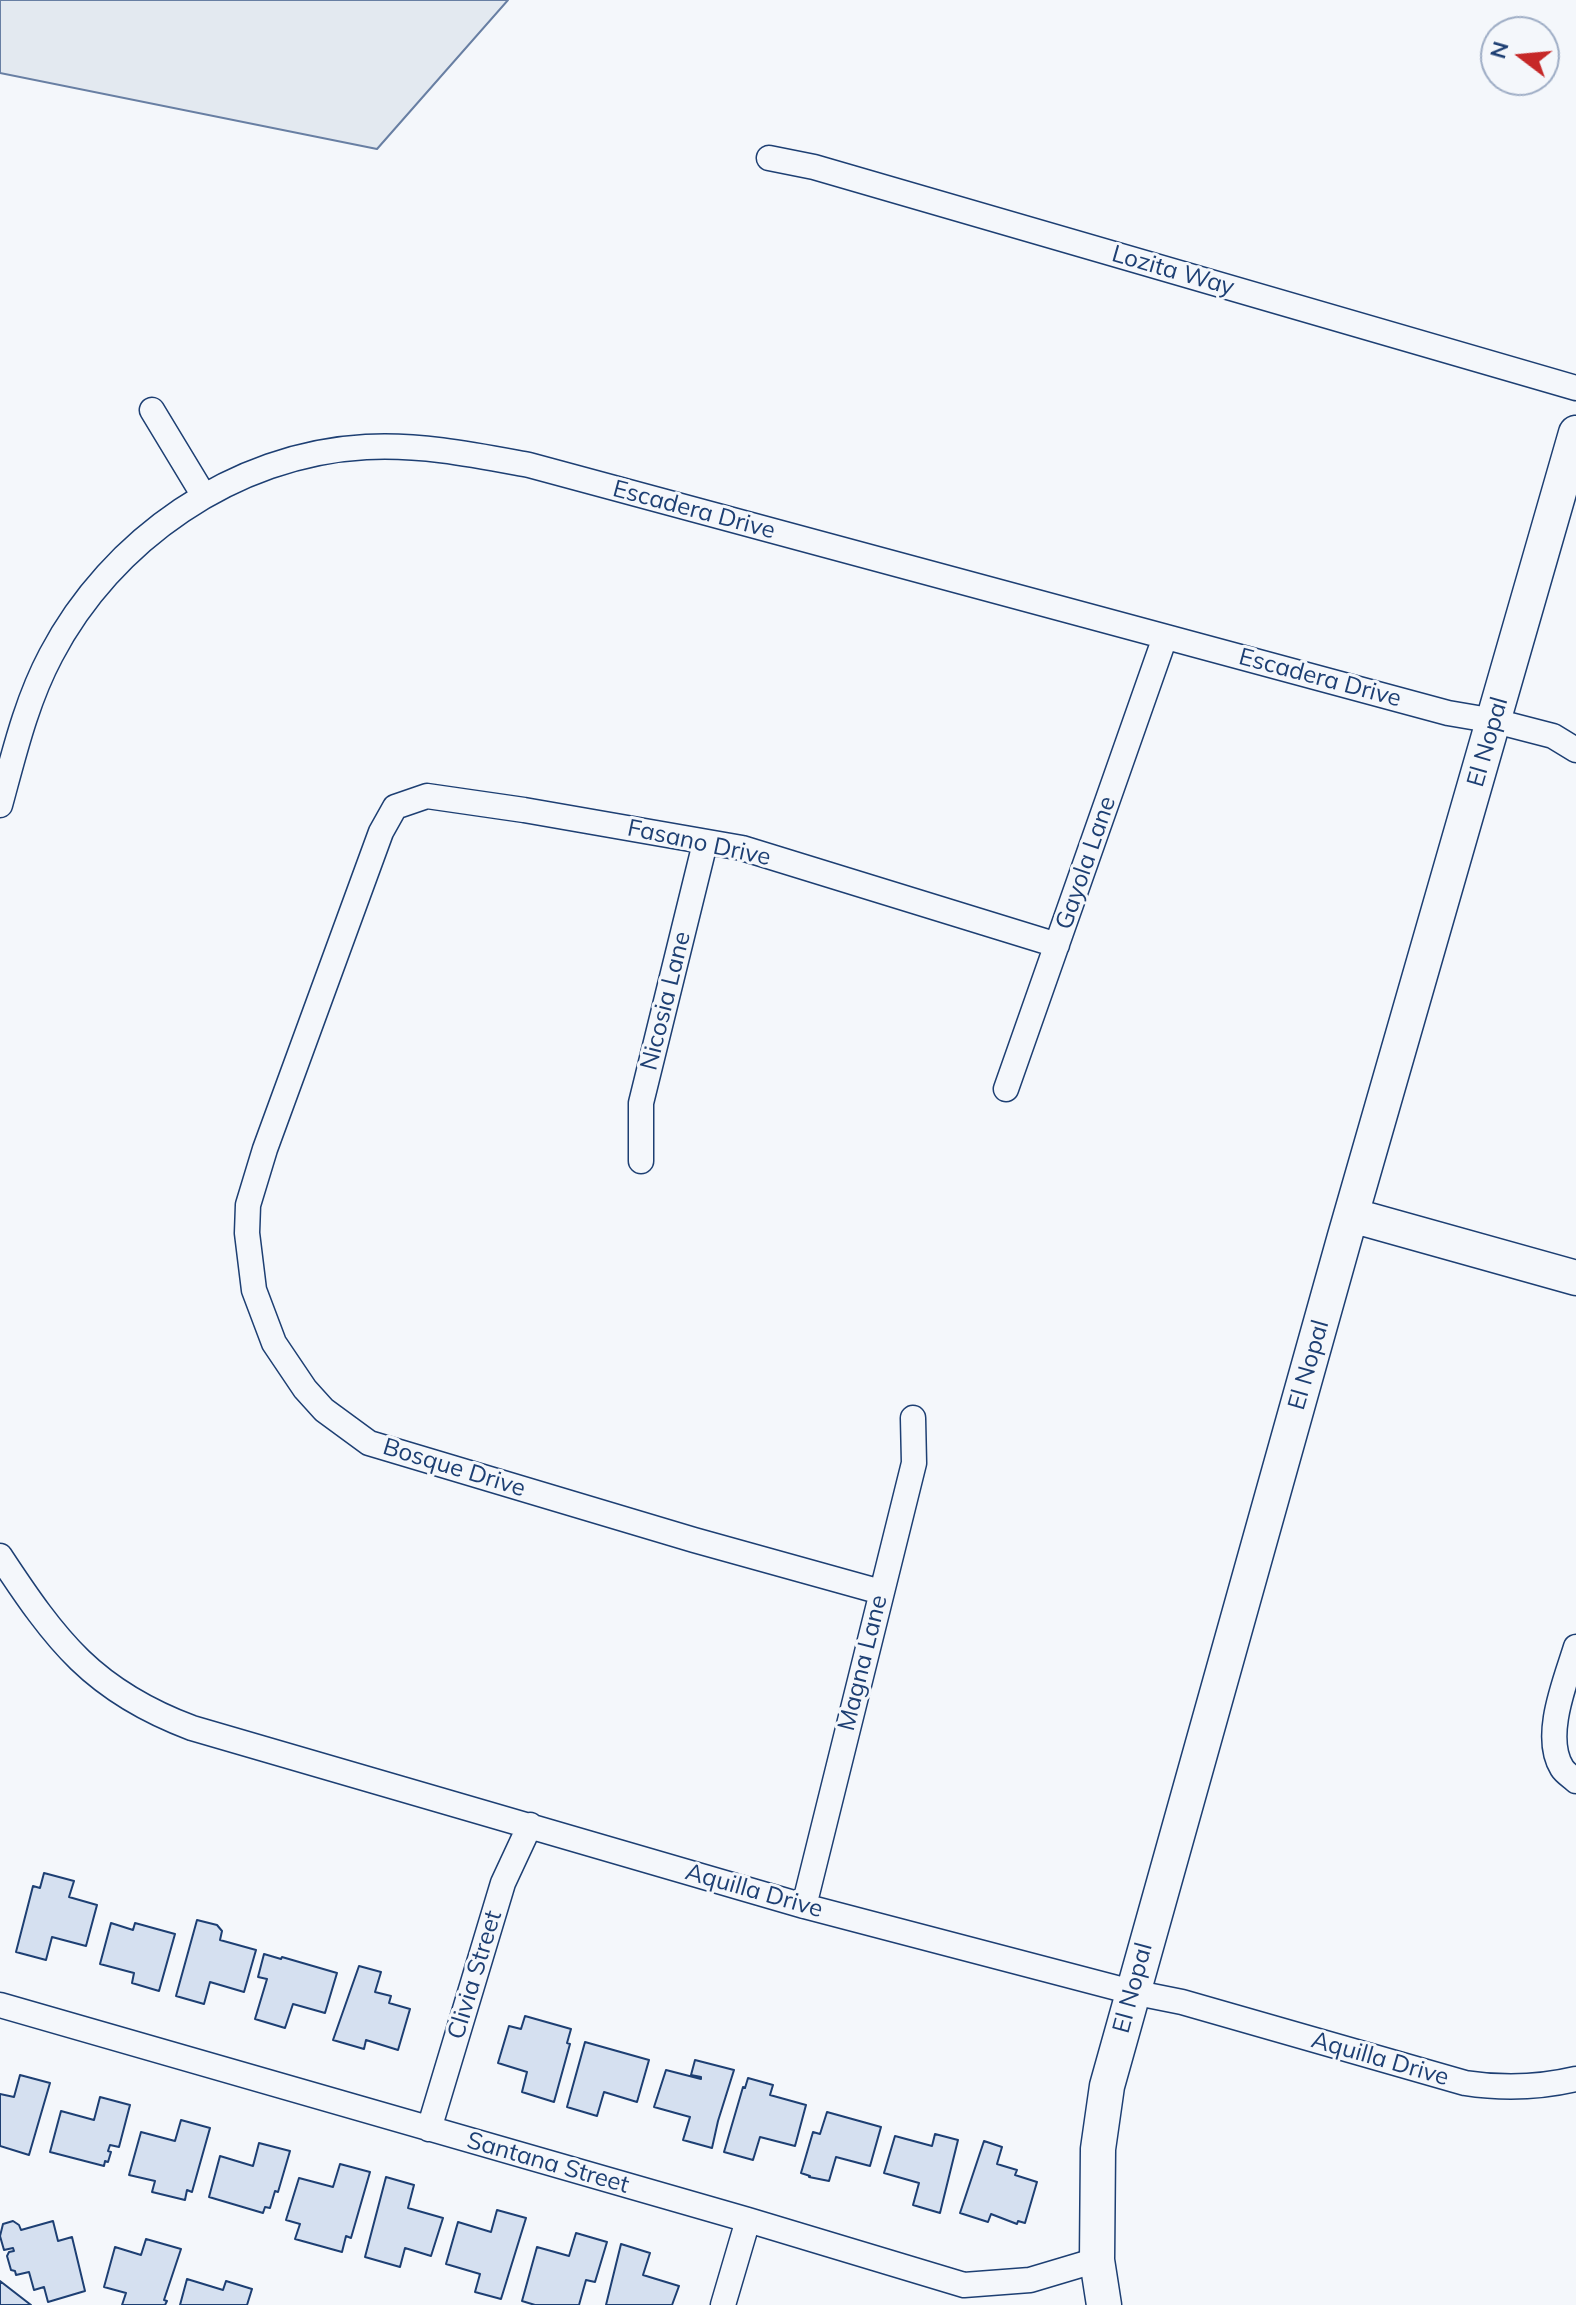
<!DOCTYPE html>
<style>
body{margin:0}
#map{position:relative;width:1576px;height:2305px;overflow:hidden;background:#f4f7fb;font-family:Mulish,sans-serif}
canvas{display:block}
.north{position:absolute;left:1480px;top:16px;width:80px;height:80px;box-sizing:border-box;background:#f4f7fb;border:2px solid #9eadc5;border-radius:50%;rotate:286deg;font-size:22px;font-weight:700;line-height:32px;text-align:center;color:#1d3f73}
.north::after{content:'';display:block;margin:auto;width:28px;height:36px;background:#c62828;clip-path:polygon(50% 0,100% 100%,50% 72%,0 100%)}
</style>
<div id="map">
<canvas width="1576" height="2305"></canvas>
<div class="north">N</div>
</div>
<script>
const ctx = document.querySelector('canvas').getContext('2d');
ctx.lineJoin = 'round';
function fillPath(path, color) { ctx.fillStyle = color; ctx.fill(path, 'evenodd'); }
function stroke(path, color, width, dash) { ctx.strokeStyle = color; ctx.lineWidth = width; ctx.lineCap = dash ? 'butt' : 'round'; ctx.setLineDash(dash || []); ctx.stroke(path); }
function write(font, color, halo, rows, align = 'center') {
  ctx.font = font + ' Mulish,sans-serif'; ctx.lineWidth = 6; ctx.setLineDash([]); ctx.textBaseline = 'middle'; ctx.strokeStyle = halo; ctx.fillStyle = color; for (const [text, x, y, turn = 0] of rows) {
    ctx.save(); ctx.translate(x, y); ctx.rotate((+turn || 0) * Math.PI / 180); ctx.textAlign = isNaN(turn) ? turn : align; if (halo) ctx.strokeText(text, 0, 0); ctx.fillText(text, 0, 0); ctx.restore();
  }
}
const green = new Path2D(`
 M 0,0 L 508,0 L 377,149 L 0,73 Z`);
const building = new Path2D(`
 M 44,1873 L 74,1881 L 69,1897 L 97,1905 L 86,1946 L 52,1937 L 46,1960 L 16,1952 L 33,1886 L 40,1888 Z
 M 197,1920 L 217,1925 L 222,1931 L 220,1940 L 256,1950 L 244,1992 L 210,1982 L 204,2004 L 176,1996 Z
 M 111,1923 L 133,1930 L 135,1923 L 175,1934 L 159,1991 L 132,1983 L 134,1973 L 100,1964 Z
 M 264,1954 L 281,1959 L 282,1957 L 337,1973 L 325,2013 L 293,2004 L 285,2028 L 255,2019 L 267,1979 L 258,1977 Z
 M 359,1966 L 381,1972 L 375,1992 L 391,1996 L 389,2003 L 410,2009 L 398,2050 L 366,2040 L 364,2049 L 333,2040 Z
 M 525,2016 L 571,2029 L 567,2043 L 570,2044 L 554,2102 L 522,2092 L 527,2072 L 498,2063 L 509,2026 L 521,2029 Z
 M 585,2042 L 649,2060 L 637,2102 L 604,2092 L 597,2116 L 567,2107 Z
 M 695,2060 L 734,2070 L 718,2121 L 712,2148 L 683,2140 L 690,2117 L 654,2107 L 666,2070 L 701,2079 L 701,2077 L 691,2075 Z
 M 20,2075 L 50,2083 L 29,2155 L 0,2146 L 0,2094 L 14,2097 Z
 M 748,2078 L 773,2085 L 770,2095 L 806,2105 L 795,2146 L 760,2137 L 753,2160 L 724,2152 L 743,2087 L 745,2088 Z
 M 100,2097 L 130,2105 L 119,2147 L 110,2145 L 108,2151 L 111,2152 L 108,2162 L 105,2161 L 104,2166 L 50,2152 L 61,2111 L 94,2120 Z
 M 827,2112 L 881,2127 L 870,2166 L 836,2157 L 829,2181 L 809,2177 L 810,2176 L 801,2173 L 813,2132 L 820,2134 Z
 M 181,2120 L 210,2128 L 192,2192 L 187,2190 L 185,2200 L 152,2192 L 155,2181 L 129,2175 L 141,2132 L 175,2141 Z
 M 935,2134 L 958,2140 L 940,2213 L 913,2205 L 919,2183 L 884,2173 L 895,2136 L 932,2146 Z
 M 984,2141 L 1002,2147 L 997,2164 L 1017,2170 L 1015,2175 L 1037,2182 L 1025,2223 L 1018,2221 L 1017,2224 L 991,2214 L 988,2222 L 960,2213 Z
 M 259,2143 L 290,2151 L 278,2192 L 275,2191 L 270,2208 L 265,2207 L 263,2213 L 209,2197 L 220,2156 L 253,2166 Z
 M 340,2164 L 370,2172 L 351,2238 L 346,2236 L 342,2252 L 295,2239 L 300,2224 L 286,2220 L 299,2178 L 333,2187 Z
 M 386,2177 L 414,2185 L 408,2208 L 443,2218 L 431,2256 L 405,2248 L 400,2267 L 365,2257 Z
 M 497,2210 L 526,2218 L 501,2299 L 475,2292 L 480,2274 L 446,2264 L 458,2222 L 491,2232 Z
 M 13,2221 L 19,2225 L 21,2230 L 53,2221 L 58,2241 L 72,2237 L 85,2291 L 48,2302 L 44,2287 L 34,2290 L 29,2272 L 16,2275 L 15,2271 L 11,2270 L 7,2256 L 9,2252 L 14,2251 L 13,2248 L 4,2250 L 0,2236 L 3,2224 Z
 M 576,2233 L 607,2242 L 595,2282 L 586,2280 L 579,2305 L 535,2305 L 522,2301 L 537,2247 L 569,2256 Z
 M 146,2239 L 181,2249 L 164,2300 L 167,2301 L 165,2305 L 122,2305 L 126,2293 L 104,2287 L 115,2247 L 141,2255 Z
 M 621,2244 L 650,2253 L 643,2275 L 679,2286 L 672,2305 L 606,2305 Z
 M 187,2279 L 223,2290 L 226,2281 L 252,2289 L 247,2305 L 180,2305 Z
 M 0,2281 L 31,2305 L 0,2305 Z`);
const street = new Path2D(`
 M 769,158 L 814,167 L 1576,388
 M 152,410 L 204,496
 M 0,805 C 14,754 26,702 51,655 C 111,540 234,454 366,447 C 422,444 475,455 529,465 L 1448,713 L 1495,721 L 1553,736 L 1576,750
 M 1006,1089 L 1165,637
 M 641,1161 L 641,1103 L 705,843
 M 0,1556 C 56,1641 93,1691 192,1728 L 804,1906 L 1132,1992 L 1182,2002 L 1465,2083 C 1504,2089 1538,2088 1576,2079
 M 881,1592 L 694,1540 L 369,1443 L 324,1410 L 305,1389 L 274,1343 L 254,1290 L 247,1233 L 248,1205 L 265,1149 L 381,832 L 395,807 L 427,796 L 524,810 L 742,848 L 1057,945
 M 1576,1647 C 1566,1680 1542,1736 1562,1768 C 1565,1773 1572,1777 1576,1781
 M 804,1906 L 914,1463 L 913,1418
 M 0,2005 L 748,2220 L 964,2285 L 1030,2280 L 1097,2260
 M 429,2129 L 503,1883 L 530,1825
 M 723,2305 L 748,2220`);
const secondary = new Path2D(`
 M 1351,1215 L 1576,1278
 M 1104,2305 L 1097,2260 L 1098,2149 L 1107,2086 L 1345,1236 L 1576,433`);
const streetNames = [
 ["Lozita Way",1173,271,16],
 ["Escadera Drive",694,510,15],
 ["Escadera Drive",1320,678,15],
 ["El Nopal",1488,742,-74],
 ["Fasano Drive",699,843,12],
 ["Gayola Lane",1086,863,-71],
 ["Nicosia Lane",666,1001,-76],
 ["El Nopal",1309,1365,-74],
 ["Bosque Drive",454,1468,17],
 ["Magna Lane",863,1663,-76],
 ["Aquilla Drive",754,1891,16],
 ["Clivia Street",475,1975,-73],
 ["El Nopal",1133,1988,-75],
 ["Aquilla Drive",1380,2059,16],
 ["Santana Street",548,2163,16]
];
fillPath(green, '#e3e9f0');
stroke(green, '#687fa3', 2);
fillPath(building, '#d5e0f0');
stroke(building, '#1d3f73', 2);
stroke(street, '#1d3f73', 27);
stroke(secondary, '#1d3f73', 37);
stroke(street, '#f4f7fb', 24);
stroke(secondary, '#f4f7fb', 34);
write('24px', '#1d3f73', '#f4f7fb', streetNames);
</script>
